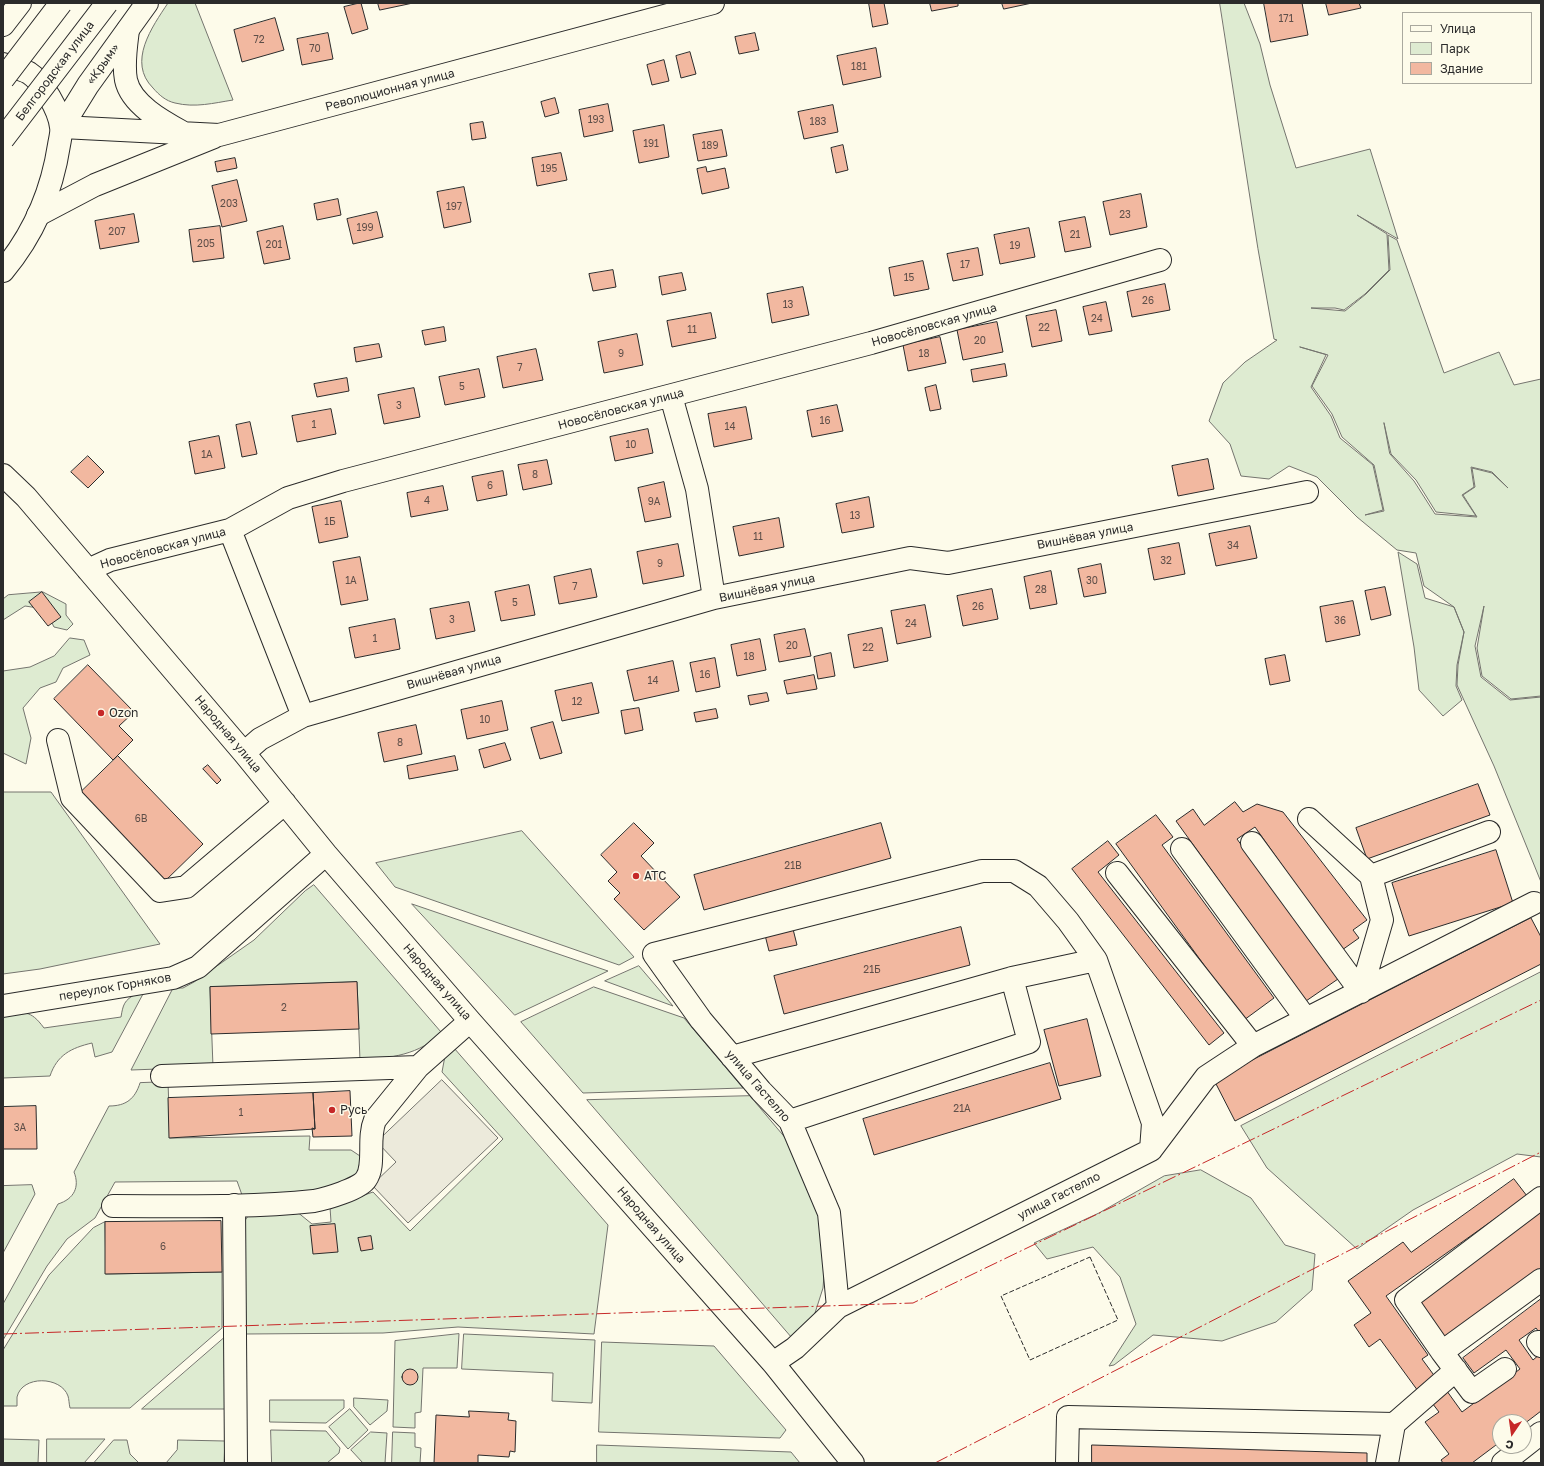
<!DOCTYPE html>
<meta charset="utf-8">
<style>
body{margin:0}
#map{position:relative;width:1544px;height:1466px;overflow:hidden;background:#fdfbea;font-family:"Golos Text",sans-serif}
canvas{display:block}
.frame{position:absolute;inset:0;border:4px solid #2b2b2b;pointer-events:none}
.legend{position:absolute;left:1402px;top:12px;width:130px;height:72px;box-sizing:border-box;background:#fdfbea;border:1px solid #a9a89e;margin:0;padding:5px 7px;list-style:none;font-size:12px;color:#2b2b2b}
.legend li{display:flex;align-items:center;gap:8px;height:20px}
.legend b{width:20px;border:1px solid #a9a89e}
.north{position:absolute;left:1492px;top:1414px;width:40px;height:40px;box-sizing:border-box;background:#fdfbea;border:1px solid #a9a89e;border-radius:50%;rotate:193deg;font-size:11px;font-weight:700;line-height:16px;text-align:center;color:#2b2b2b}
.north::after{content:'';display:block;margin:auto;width:14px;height:18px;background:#c62828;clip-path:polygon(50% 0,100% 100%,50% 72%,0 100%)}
</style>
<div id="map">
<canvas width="1544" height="1466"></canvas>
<div class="frame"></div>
<ul class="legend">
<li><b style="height:5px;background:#fdfbea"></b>Улица</li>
<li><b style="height:11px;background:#deebd1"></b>Парк</li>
<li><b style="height:11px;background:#f2b8a0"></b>Здание</li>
</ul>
<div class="north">С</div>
</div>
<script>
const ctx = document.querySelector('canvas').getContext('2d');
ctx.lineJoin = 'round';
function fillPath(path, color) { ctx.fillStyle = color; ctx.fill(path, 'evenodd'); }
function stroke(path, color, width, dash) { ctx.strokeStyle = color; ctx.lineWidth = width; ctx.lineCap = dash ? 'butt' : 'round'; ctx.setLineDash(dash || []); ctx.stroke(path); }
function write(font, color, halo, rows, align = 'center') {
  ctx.font = font + ' "Golos Text",sans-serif'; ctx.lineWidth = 3; ctx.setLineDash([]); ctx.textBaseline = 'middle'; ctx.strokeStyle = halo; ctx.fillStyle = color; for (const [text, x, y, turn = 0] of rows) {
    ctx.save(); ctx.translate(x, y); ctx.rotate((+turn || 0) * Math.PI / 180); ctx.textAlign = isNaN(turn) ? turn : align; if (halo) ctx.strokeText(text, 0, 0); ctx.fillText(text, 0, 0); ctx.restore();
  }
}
const green = new Path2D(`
 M 168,3 L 195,3 L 233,100 C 214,103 195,108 175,103 C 166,101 159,95 153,88 C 127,62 152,27 168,3 Z
 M 1220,3 L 1244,3 L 1260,44 L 1270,85 L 1296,168 L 1370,149 L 1398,239 L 1357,215 L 1387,234 L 1389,270 L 1365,294 L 1344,310 L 1335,308 L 1311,308 L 1345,311 L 1366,294 L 1390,270 L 1388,235 L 1397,240 L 1444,373 L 1499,352 L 1514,385 L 1541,379 L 1541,696 L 1511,699 L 1482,676 L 1477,648 L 1484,606 L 1475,646 L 1481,677 L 1510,700 L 1541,697 L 1541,882 L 1494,766 L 1457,685 L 1458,665 L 1464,632 L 1454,607 L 1464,632 L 1457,665 L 1456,686 L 1462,700 L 1443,716 L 1419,690 L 1414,647 L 1398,552 L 1417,564 L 1425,598 L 1454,607 L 1424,586 L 1416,553 L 1397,550 L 1357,517 L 1317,477 L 1289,466 L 1269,479 L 1241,476 L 1230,444 L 1209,421 L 1223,383 L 1245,362 L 1277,340 L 1274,339 L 1258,249 ZM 1300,347 L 1328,355 L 1312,386 L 1332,414 L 1342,437 L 1374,465 L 1384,511 L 1365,515 L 1383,510 L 1373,465 L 1340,438 L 1331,416 L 1311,387 L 1326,355 ZM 1384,423 L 1391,454 L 1416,480 L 1436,512 L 1476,516 L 1462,495 L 1474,487 L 1471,467 L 1492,472 L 1508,488 L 1492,473 L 1472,468 L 1475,487 L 1463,495 L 1477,517 L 1435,514 L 1414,481 L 1390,454 Z
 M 43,592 L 66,604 L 66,615 L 73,624 L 67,630 L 54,627 L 45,609 L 25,606 L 3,620 L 3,599 L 8,595 Z
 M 70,638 L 84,640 L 90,655 L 63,668 L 56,682 L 40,688 L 23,708 L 31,738 L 26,764 L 3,753 L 3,671 L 30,667 L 54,656 Z
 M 3,792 L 51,792 L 160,944 L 40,969 L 3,974 Z
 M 522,831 L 634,957 L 619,965 L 395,887 L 376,863 Z
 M 314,885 L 441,1032 C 422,1055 388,1058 360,1061 L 357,982 L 210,987 L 213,1067 L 131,1070 L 173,988 L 183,988 L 194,982 L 254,940 L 305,891 Z
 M 412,904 L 608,971 L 515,1015 Z
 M 639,966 L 673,1006 L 605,981 Z
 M 1541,972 L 1541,1157 L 1517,1154 L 1413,1210 L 1357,1249 L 1267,1168 L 1241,1126 Z
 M 594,987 L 684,1018 L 743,1088 L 583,1093 L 521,1022 Z
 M 136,994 L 143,994 L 112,1052 L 95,1057 L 92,1043 C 71,1048 57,1055 50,1076 L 3,1078 L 3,1015 C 24,1012 30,1009 44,1028 L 121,1017 C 123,1005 124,1000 136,994 Z
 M 454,1048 L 608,1225 L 594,1334 L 458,1327 L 383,1333 L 245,1334 L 244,1222 L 250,1213 L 296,1211 L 312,1224 L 331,1222 L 330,1207 L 373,1192 L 410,1231 L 503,1139 L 442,1072 L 445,1056 Z
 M 168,1082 L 170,1138 L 310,1136 L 309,1150 L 351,1150 L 360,1156 L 364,1164 L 359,1174 L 316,1193 L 242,1195 L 237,1181 L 115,1182 L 95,1218 L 67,1239 L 47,1266 L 3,1340 L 3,1304 L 58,1204 C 74,1199 80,1187 74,1172 L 109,1106 C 126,1106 135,1099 140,1083 Z
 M 750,1096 L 793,1147 L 817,1201 L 826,1250 L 823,1288 L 815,1313 L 792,1338 L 587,1100 Z
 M 1201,1170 L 1251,1198 L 1285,1245 L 1315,1254 L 1312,1290 L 1276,1322 L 1222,1341 L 1153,1335 L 1114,1365 L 1109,1366 L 1136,1324 L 1120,1277 L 1093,1247 L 1047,1259 L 1034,1243 L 1099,1213 L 1164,1176 Z
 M 32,1185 L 35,1194 L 3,1253 L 3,1186 Z
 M 105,1222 L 106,1274 L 222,1272 L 222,1328 L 130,1408 L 70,1408 C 69,1404 69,1399 68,1396 C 61,1376 22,1375 17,1397 C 17,1400 17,1403 17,1406 L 3,1406 L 3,1350 L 49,1275 L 93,1228 Z
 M 459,1334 L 457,1368 L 423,1368 L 421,1412 L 415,1413 L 415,1428 L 393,1427 L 395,1341 Z
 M 464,1334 L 595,1340 L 592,1403 L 552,1401 L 553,1373 L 462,1369 Z
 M 224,1338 L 227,1409 L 142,1409 Z
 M 602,1342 L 714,1346 L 786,1430 L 780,1438 L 599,1432 Z
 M 354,1398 L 388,1400 L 387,1411 L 370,1425 L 354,1407 Z
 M 270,1400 L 344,1400 L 344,1408 L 326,1423 L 270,1422 Z
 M 350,1409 L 368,1430 L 348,1449 L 329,1427 Z
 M 271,1430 L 326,1431 L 340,1448 L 339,1453 L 327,1463 L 272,1463 Z
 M 371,1432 L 387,1433 L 385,1463 L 363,1463 L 351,1450 Z
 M 393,1432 L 415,1433 L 415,1447 L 421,1448 L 420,1463 L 392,1463 Z
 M 3,1439 L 39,1440 L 38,1463 L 3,1463 Z
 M 47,1439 L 105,1439 L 84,1463 L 47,1463 Z
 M 114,1440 L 127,1440 L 130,1454 L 139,1463 L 94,1463 Z
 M 178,1440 L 225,1441 L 224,1463 L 166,1463 L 177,1450 Z
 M 597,1445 L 791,1452 L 800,1463 L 597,1463 Z`);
const parking = new Path2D(`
 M 442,1080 L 498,1138 L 408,1223 L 372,1185 L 396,1162 L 377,1142 Z`);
const building = new Path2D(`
 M 361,3 L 368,29 L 352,34 L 344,7 Z
 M 378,3 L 413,3 L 380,10 Z
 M 869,3 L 884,3 L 888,24 L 873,27 Z
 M 930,3 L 958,3 L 958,6 L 932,11 Z
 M 1002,3 L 1032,3 L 1004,9 Z
 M 1264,3 L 1302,3 L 1308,35 L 1271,42 Z
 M 1326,3 L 1359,3 L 1361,8 L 1329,15 Z
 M 275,18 L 284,50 L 242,62 L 234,30 Z
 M 328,33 L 333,59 L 302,65 L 297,39 Z
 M 755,33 L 759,50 L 739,54 L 735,37 Z
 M 876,48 L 881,77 L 843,85 L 837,56 Z
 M 690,52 L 696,74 L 681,78 L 676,56 Z
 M 664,60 L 669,81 L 652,85 L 647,65 Z
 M 555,98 L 559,113 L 545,117 L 541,102 Z
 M 608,104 L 613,131 L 584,137 L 579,110 Z
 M 833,105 L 838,132 L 804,139 L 798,112 Z
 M 483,122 L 486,138 L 472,140 L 470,124 Z
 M 664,125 L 669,157 L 639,163 L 633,131 Z
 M 722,130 L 727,156 L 698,161 L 693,135 Z
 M 843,145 L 848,170 L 836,173 L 831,148 Z
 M 561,153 L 567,180 L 537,186 L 532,158 Z
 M 235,158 L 237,168 L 217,172 L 215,162 Z
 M 706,167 L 707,172 L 725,168 L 729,188 L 702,194 L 697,169 Z
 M 237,180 L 247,221 L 222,227 L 212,186 Z
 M 464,187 L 471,222 L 444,228 L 437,192 Z
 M 1141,194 L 1147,227 L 1110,235 L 1103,202 Z
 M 338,199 L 341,215 L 317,220 L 314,204 Z
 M 377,212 L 383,237 L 353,244 L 347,219 Z
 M 134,214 L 139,242 L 100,249 L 95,221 Z
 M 1085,217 L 1091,247 L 1065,252 L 1059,222 Z
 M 220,226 L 224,258 L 193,262 L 189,230 Z
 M 283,226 L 290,259 L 264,264 L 257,232 Z
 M 1029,228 L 1035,257 L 1000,264 L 994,235 Z
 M 978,248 L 983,275 L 953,281 L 947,254 Z
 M 923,261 L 929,289 L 894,296 L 889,268 Z
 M 613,270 L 616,287 L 593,291 L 589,274 Z
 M 682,273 L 686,290 L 662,295 L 659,277 Z
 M 1165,284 L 1170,310 L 1132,317 L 1127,292 Z
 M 803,287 L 809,315 L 772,323 L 767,294 Z
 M 1106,302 L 1112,331 L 1089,335 L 1083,307 Z
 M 1056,310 L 1062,341 L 1032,347 L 1026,316 Z
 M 711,313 L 716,338 L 672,347 L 667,321 Z
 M 997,322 L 1003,352 L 963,360 L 957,330 Z
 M 444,327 L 446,341 L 425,345 L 422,331 Z
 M 637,334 L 643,365 L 604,373 L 598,342 Z
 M 940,337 L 946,363 L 908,371 L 903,345 Z
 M 379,344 L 382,357 L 356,362 L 354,348 Z
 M 536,349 L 543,380 L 503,388 L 497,357 Z
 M 1005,364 L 1007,376 L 973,382 L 971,370 Z
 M 479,369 L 485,397 L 445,405 L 439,377 Z
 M 347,378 L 349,391 L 317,397 L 314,384 Z
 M 936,385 L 941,409 L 930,411 L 925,388 Z
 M 414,388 L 420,417 L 384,424 L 378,395 Z
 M 837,405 L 843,431 L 812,437 L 807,411 Z
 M 746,407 L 752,439 L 714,447 L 708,414 Z
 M 331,409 L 336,434 L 297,442 L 292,416 Z
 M 250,422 L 257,454 L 242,457 L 236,425 Z
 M 648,429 L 653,453 L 615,461 L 610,437 Z
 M 219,436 L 225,468 L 195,474 L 189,442 Z
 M 88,456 L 104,472 L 88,488 L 71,472 Z
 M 1208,459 L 1214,489 L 1178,496 L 1172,466 Z
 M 547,460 L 552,484 L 523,490 L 518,465 Z
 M 503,471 L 507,495 L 477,501 L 472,477 Z
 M 664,482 L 671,517 L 645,522 L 638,488 Z
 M 443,486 L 448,510 L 411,517 L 407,493 Z
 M 869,497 L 874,527 L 842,533 L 836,504 Z
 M 341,501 L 348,537 L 319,543 L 312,507 Z
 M 779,518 L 784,547 L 739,556 L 733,527 Z
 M 1250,526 L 1257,558 L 1216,566 L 1209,534 Z
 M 1179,543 L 1185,574 L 1154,580 L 1148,549 Z
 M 678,544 L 684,576 L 643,584 L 637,552 Z
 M 360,557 L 368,600 L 341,605 L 333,562 Z
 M 1101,564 L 1106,593 L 1084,597 L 1078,569 Z
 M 591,569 L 597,597 L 559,604 L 554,577 Z
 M 1051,571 L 1057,604 L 1030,609 L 1024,577 Z
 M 529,585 L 535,615 L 501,621 L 495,592 Z
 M 1385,587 L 1391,615 L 1371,620 L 1365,591 Z
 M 992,589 L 998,619 L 963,626 L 957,596 Z
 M 42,592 L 61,617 L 48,626 L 29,602 Z
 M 1353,601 L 1360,635 L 1326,642 L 1320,607 Z
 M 469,602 L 475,631 L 436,639 L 430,609 Z
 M 925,605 L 931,637 L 897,644 L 891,611 Z
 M 395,619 L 400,649 L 355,658 L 349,628 Z
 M 882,628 L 888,661 L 854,668 L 848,635 Z
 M 805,629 L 811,656 L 779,662 L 774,635 Z
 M 760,639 L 766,670 L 737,676 L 731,645 Z
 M 831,653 L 835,676 L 818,679 L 814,657 Z
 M 1285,655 L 1290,681 L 1270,685 L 1265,659 Z
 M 715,658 L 720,687 L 696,692 L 690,663 Z
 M 673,661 L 679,691 L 634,701 L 627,671 Z
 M 88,665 L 134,712 L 119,726 L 133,740 L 113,760 L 54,699 Z
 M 814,675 L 817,689 L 787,694 L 784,681 Z
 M 592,683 L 599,713 L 562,721 L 555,691 Z
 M 767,693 L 769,701 L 750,705 L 748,696 Z
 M 502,701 L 508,730 L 467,739 L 461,710 Z
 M 639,708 L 643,730 L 625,734 L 621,711 Z
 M 716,709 L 718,718 L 696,722 L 694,713 Z
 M 553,722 L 562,753 L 540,759 L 531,728 Z
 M 416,725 L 422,754 L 384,762 L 378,733 Z
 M 505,743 L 511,760 L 484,768 L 479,750 Z
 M 118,756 L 203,844 L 164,882 L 79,794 Z
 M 455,756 L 458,770 L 409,779 L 407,766 Z
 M 208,765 L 221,780 L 217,784 L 203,769 Z
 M 1478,784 L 1490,815 L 1367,859 L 1356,828 Z
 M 1235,802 L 1243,812 L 1257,804 L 1283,812 L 1367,920 L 1353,930 L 1359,938 L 1342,950 L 1255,827 L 1237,839 L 1338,979 L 1306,1001 L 1176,821 L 1193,809 L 1204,825 Z
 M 1156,815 L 1173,837 L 1162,845 L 1274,998 L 1244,1020 L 1116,844 Z
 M 634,823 L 654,843 L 641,856 L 680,897 L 644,930 L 614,899 L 620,893 L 608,881 L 617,872 L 601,855 Z
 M 881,823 L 891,858 L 704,910 L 694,875 Z
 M 1108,841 L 1119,855 L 1098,872 L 1224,1033 L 1209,1045 L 1072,869 Z
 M 1496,850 L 1513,903 L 1409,936 L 1392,883 Z
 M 1531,918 L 1541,937 L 1541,964 L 1235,1121 L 1214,1080 Z
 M 961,927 L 970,965 L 784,1014 L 774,976 Z
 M 793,929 L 797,945 L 769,951 L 765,935 Z
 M 357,982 L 359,1029 L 211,1034 L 210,987 Z
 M 1087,1019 L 1101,1076 L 1059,1086 L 1044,1030 Z
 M 1050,1063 L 1061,1099 L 874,1155 L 863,1119 Z
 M 350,1091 L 352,1136 L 313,1137 L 312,1128 L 315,1129 L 313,1093 Z
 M 313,1093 L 315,1129 L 169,1138 L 168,1098 Z
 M 36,1106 L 37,1149 L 3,1149 L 3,1107 Z
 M 1514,1179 L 1527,1196 L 1386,1296 L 1428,1355 L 1422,1359 L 1436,1378 L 1418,1391 L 1380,1339 L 1369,1347 L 1354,1325 L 1371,1313 L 1348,1281 L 1403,1242 L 1411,1252 Z
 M 1541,1212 L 1541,1269 L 1445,1339 L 1418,1303 Z
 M 221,1221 L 222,1272 L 105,1274 L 105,1222 Z
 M 335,1224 L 338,1252 L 313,1254 L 310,1226 Z
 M 371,1236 L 373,1249 L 361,1251 L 358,1238 Z
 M 1541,1299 L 1541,1335 L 1536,1328 L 1519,1340 L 1533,1360 L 1540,1354 L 1541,1356 L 1541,1411 L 1524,1424 L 1524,1422 L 1500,1422 L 1500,1442 L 1472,1463 L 1443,1463 L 1441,1460 L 1449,1454 L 1425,1422 L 1439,1412 L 1429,1399 L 1444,1387 L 1462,1412 L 1520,1369 L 1506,1350 L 1474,1373 L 1463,1358 Z
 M402 1377a8 8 0 1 1 16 0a8 8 0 1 1-16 0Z
 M 469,1411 L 509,1413 L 508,1420 L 516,1421 L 515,1452 L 510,1451 L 509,1457 L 478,1455 L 478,1463 L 434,1463 L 436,1415 L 469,1417 Z
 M 1092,1445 L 1367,1453 L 1367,1463 L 1092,1463 Z`);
const minor = new Path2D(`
 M 128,30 C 126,46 123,64 126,80 C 131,104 162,121 182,132
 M 62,127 L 219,135 L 713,3
 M 38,215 L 95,185 L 214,137
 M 671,396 L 697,489 L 714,598
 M 3,475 L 26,497 L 244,753 L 326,854 L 470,1021 L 773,1363 L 853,1463
 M 230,530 L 303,716
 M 88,570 L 110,560 L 230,530 L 288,498 L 343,481 L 871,343 L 1160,260
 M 58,740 L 72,798 L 160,891 L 186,887 L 285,803
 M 244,753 L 260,739 L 303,716 L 714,598 L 910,558 L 948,563 L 1307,492
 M 1252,843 L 1361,992 L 1382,920 L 1371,876 L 1309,819
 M 1182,849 L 1306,1019
 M 1117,873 L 1253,1046
 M 1371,876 L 1489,832
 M 3,1006 L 173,978 L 198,967 L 326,854
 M 732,1057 L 1012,978 L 1096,960 L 1153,1123 L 1151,1150
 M 162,1076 L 418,1067
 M 790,1121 L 1029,1042 L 1012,978
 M 234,1205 L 236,1463
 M 113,1206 C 180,1206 248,1208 314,1201 C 325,1199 360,1189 366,1179 C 376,1165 367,1139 375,1120 L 418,1067 L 470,1021
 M 838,1307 L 829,1213 L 790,1121 L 761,1091 L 701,1020 L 654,954 L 982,871 L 1014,871 L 1038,886 L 1068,921 L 1096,960
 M 1538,1342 L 1541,1346
 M 1442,1352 L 1406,1300 L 1541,1198
 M 773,1363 L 795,1348 L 838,1307 L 1151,1150 L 1206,1077 L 1253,1046 L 1534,903
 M 1505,1369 L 1472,1392 L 1442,1352 L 1541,1280
 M 1394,1424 L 1456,1370
 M 1067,1463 L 1068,1417 L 1394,1424 L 1387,1463
 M 1503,1463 L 1541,1433`);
const major = new Path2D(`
 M 3,25 L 20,3
 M 3,64 C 11,67 22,69 29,73 C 43,82 59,110 61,127 C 62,132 60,139 59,145 C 52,191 33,235 3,271
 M 62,127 L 88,85 L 147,3`);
const majorBridge = new Path2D(`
 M 3,79 L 61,3
 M 3,139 L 107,3`);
const fence = new Path2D(`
 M 1090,1257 L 1118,1320 L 1030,1360 L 1001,1296 Z`);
const power = new Path2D(`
 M 3,1334 L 913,1303 L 1541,1000
 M 935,1463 L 1541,1152`);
const markers = [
 [101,713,4,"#c62828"],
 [636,876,4,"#c62828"],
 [332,1110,4,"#c62828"]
];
const numberNames = [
 ["171",1286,19],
 ["72",259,40],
 ["70",315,49],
 ["181",859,67],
 ["193",596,120],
 ["183",818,122],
 ["191",651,144],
 ["189",710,146],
 ["195",549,169],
 ["203",229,204],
 ["197",454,207],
 ["23",1125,215],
 ["199",365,228],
 ["207",117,232],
 ["21",1075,235],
 ["205",206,244],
 ["201",274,245],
 ["19",1015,246],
 ["17",965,265],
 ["15",909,278],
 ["26",1148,301],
 ["13",788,305],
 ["24",1097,319],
 ["22",1044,328],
 ["11",692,330],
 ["20",980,341],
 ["9",621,354],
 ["18",924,354],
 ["7",520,368],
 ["5",462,387],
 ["3",399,406],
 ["16",825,421],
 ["1",314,425],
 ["14",730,427],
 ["10",631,445],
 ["1А",207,455],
 ["8",535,475],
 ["6",490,486],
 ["4",427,501],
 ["9А",654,502],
 ["13",855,516],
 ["1Б",330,522],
 ["11",758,537],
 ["34",1233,546],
 ["32",1166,561],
 ["9",660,564],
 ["1А",351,581],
 ["30",1092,581],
 ["7",575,587],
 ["28",1041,590],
 ["5",515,603],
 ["26",978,607],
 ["3",452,620],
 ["36",1340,621],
 ["24",911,624],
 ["1",375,639],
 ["20",792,646],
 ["22",868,648],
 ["18",749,657],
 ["16",705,675],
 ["14",653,681],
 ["12",577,702],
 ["10",485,720],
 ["8",400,743],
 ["6В",141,819],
 ["21В",793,866],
 ["21Б",872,970],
 ["2",284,1008],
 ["21А",962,1109],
 ["1",241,1113],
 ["3А",20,1128],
 ["6",163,1247]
];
const streetNames = [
 ["«Крым»",103,64,-54],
 ["Белгородская улица",55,71,-53],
 ["Революционная улица",390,90,-15],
 ["Новосёловская улица",934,325,-16],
 ["Новосёловская улица",621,409,-15],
 ["Вишнёвая улица",1085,536,-11],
 ["Новосёловская улица",163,548,-15],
 ["Вишнёвая улица",767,588,-12],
 ["Вишнёвая улица",454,672,-16],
 ["Народная улица",228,734,50],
 ["Народная улица",437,982,49],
 ["переулок Горняков",115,987,-10],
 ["улица Гастелло",758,1086,49],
 ["улица Гастелло",1059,1196,-27],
 ["Народная улица",651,1225,49]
];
const poiNames = [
 ["Ozon",109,713],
 ["АТС",644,876],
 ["Русь",340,1110]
];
fillPath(green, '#deebd1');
stroke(green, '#74746e', 1);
fillPath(parking, '#eceadb');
stroke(parking, '#74746e', 1);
fillPath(building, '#f2b8a0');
stroke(building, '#2b2b2b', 1);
stroke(minor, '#2b2b2b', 24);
stroke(major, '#2b2b2b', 24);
stroke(minor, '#fdfbea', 22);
stroke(major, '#fdfbea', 22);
stroke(majorBridge, '#2b2b2b', 24, []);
stroke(majorBridge, '#fdfbea', 22);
stroke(fence, '#2b2b2b', 1, [5, 2]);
stroke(power, '#c62828', 1, [14, 3, 2, 3]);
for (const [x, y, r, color] of markers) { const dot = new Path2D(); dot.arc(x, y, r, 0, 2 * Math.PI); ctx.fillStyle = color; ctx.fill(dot); stroke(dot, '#fdfbea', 1.5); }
write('10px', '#5d4e48', null, numberNames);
write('12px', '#2b2b2b', '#fdfbea', streetNames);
write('12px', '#2b2b2b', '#fdfbea', poiNames, 'left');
</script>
